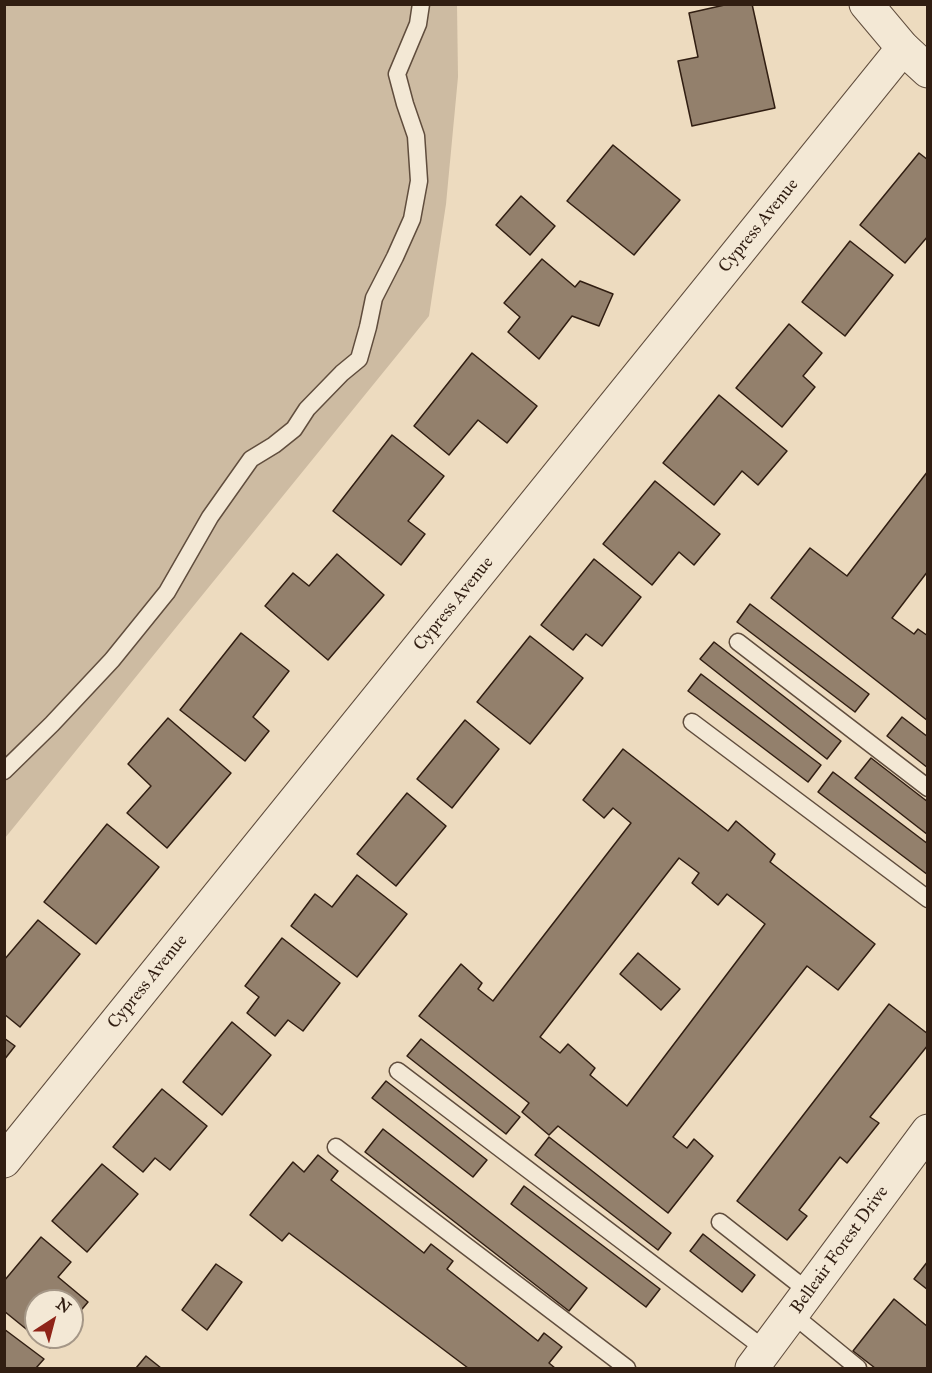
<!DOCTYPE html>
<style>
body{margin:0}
#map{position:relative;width:932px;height:1373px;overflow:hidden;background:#eddbbf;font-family:"IM FELL Great Primer",serif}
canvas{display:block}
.frame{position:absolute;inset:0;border:6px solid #311e12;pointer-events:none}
.north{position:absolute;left:24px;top:1289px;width:60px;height:60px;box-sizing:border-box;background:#f3e8d5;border:2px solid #a59787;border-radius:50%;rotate:36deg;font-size:16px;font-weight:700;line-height:24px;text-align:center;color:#311e12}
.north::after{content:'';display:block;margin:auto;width:21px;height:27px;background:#8f2418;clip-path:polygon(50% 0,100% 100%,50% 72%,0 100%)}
</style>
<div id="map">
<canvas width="932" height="1373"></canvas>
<div class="frame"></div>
<div class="north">N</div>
</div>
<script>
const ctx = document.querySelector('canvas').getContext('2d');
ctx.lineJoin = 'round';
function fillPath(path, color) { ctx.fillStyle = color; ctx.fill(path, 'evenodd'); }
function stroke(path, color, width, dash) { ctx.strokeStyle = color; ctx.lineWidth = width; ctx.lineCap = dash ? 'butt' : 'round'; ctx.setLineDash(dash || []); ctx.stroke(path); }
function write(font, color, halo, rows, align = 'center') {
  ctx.font = font + ' "IM FELL Great Primer",serif'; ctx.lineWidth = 5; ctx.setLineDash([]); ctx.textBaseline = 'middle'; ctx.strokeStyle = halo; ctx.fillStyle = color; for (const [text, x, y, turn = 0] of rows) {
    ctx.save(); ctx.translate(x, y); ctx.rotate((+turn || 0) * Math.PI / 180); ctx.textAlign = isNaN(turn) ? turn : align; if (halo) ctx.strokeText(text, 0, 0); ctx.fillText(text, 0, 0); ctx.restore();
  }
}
const green = new Path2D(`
 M 5,5 L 457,5 L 458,77 L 446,204 L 429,316 L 5,838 Z`);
const building = new Path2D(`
 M 729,4 L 752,4 L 775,108 L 692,126 L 678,61 L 698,57 L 689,13 Z
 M 613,145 L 680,200 L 634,255 L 567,201 Z
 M 919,153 L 928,160 L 928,236 L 905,263 L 860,225 Z
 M 521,196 L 555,226 L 530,255 L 496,225 Z
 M 850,241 L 893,275 L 845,336 L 802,302 Z
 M 542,259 L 575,287 L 580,281 L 613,294 L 599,326 L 572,316 L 539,359 L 508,332 L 520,317 L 504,303 Z
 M 789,324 L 822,353 L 803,376 L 815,387 L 782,427 L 736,388 Z
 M 472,353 L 537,406 L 507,443 L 478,420 L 449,455 L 414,426 Z
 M 719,395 L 787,451 L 758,485 L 742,471 L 714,505 L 663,463 Z
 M 392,435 L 444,476 L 408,521 L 425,534 L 401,565 L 333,511 Z
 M 928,471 L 928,571 L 892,618 L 914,634 L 918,629 L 928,636 L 928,721 L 771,598 L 810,548 L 847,576 Z
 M 655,481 L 720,534 L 694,565 L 679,552 L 652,585 L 603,544 Z
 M 337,554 L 384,595 L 328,660 L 265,606 L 293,573 L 309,586 Z
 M 594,559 L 641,597 L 602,646 L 586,634 L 573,650 L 541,625 Z
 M 750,604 L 869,694 L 855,712 L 737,622 Z
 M 241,633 L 289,671 L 253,717 L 269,731 L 245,761 L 180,710 Z
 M 530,636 L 583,678 L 530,744 L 477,702 Z
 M 714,642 L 841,741 L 827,759 L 700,659 Z
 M 701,674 L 821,765 L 808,782 L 688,691 Z
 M 902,717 L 928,737 L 928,768 L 887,736 Z
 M 168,718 L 231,773 L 167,848 L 127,813 L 151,786 L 128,764 Z
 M 465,720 L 499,749 L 452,808 L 417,779 Z
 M 623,749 L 728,831 L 736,821 L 775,854 L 770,862 L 875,944 L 838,990 L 807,966 L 673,1137 L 687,1148 L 694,1139 L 713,1156 L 668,1213 L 558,1126 L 549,1135 L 522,1112 L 529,1103 L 419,1016 L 461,964 L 482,983 L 478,989 L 493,1001 L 631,823 L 613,808 L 604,818 L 583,800 ZM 679,858 L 699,873 L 692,883 L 718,905 L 727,894 L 765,924 L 627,1106 L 590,1075 L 595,1068 L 568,1044 L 560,1053 L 540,1037 Z
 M 871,758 L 928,802 L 928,835 L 855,778 Z
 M 833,772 L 928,844 L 928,875 L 818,792 Z
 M 407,793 L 446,826 L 396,886 L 357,854 Z
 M 107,824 L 159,867 L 96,944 L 44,902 Z
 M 357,875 L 407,914 L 357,977 L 291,926 L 315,894 L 332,907 Z
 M 38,920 L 80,954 L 20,1027 L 4,1014 L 4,960 Z
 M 282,938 L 340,983 L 303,1031 L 288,1020 L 275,1036 L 247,1013 L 259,997 L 245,986 Z
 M 638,953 L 680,989 L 661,1010 L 620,974 Z
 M 889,1004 L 928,1034 L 928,1045 L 870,1117 L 879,1123 L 847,1163 L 840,1157 L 799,1210 L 807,1216 L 787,1240 L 737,1201 Z
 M 232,1022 L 271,1055 L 222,1115 L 183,1082 Z
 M 4,1038 L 15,1046 L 4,1060 Z
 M 421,1039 L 520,1117 L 506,1134 L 407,1056 Z
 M 386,1081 L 487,1160 L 473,1177 L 372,1098 Z
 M 162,1089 L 207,1126 L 170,1170 L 155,1158 L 143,1172 L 113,1147 Z
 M 383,1129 L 587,1288 L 569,1311 L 365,1152 Z
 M 549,1137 L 671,1233 L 658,1250 L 535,1155 Z
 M 318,1155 L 338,1171 L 331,1180 L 424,1253 L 431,1244 L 453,1261 L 447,1269 L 538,1341 L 544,1333 L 562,1347 L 549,1363 L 555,1368 L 468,1368 L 289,1233 L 282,1241 L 250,1215 L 293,1162 L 304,1172 Z
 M 102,1164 L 138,1194 L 87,1252 L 52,1221 Z
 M 524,1186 L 660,1289 L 646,1307 L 511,1204 Z
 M 703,1234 L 755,1275 L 742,1292 L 690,1251 Z
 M 41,1237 L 71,1262 L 58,1277 L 88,1302 L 72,1321 L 72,1301 L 36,1301 L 36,1337 L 4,1311 L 4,1281 Z
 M 928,1261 L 928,1290 L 914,1279 Z
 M 216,1264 L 242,1282 L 207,1330 L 182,1310 Z
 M 894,1299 L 928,1327 L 928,1368 L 875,1368 L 853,1351 Z
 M 4,1329 L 44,1359 L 36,1368 L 4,1368 Z
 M 36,1337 L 59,1337 L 50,1348 Z
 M 146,1356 L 161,1368 L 136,1368 Z`);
const service = new Path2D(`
 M 738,642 L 928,788
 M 692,722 L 928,899
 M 4,771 L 52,724 L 112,660 L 167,592 L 210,517 L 251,459 L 274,445 L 294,429 L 307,409 L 342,373 L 359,359 L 368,327 L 374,298 L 395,257 L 412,219 L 419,181 L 416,136 L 405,104 L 397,74 L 418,24 L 421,4
 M 398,1071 L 766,1350
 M 336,1147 L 627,1368
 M 720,1222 L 809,1292
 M 792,1314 L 858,1368`);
const minor = new Path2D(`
 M 4,1161 L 903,48
 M 752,1368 L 928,1131`);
const tertiary = new Path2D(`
 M 866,4 L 903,48 L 928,71`);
const streetNames = [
 ["Cypress Avenue",759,226,-51],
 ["Cypress Avenue",454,604,-51],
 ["Cypress Avenue",148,982,-51],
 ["Belleair Forest Drive",840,1250,-54]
];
fillPath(green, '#cdbba2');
fillPath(building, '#93806c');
stroke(building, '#311e12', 1.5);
stroke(service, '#604d3d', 19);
stroke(minor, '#604d3d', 35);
stroke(tertiary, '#604d3d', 35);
stroke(service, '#f3e8d5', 16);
stroke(minor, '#f3e8d5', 33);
stroke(tertiary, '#f3e8d5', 33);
write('18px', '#311e12', '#f3e8d5', streetNames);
</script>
